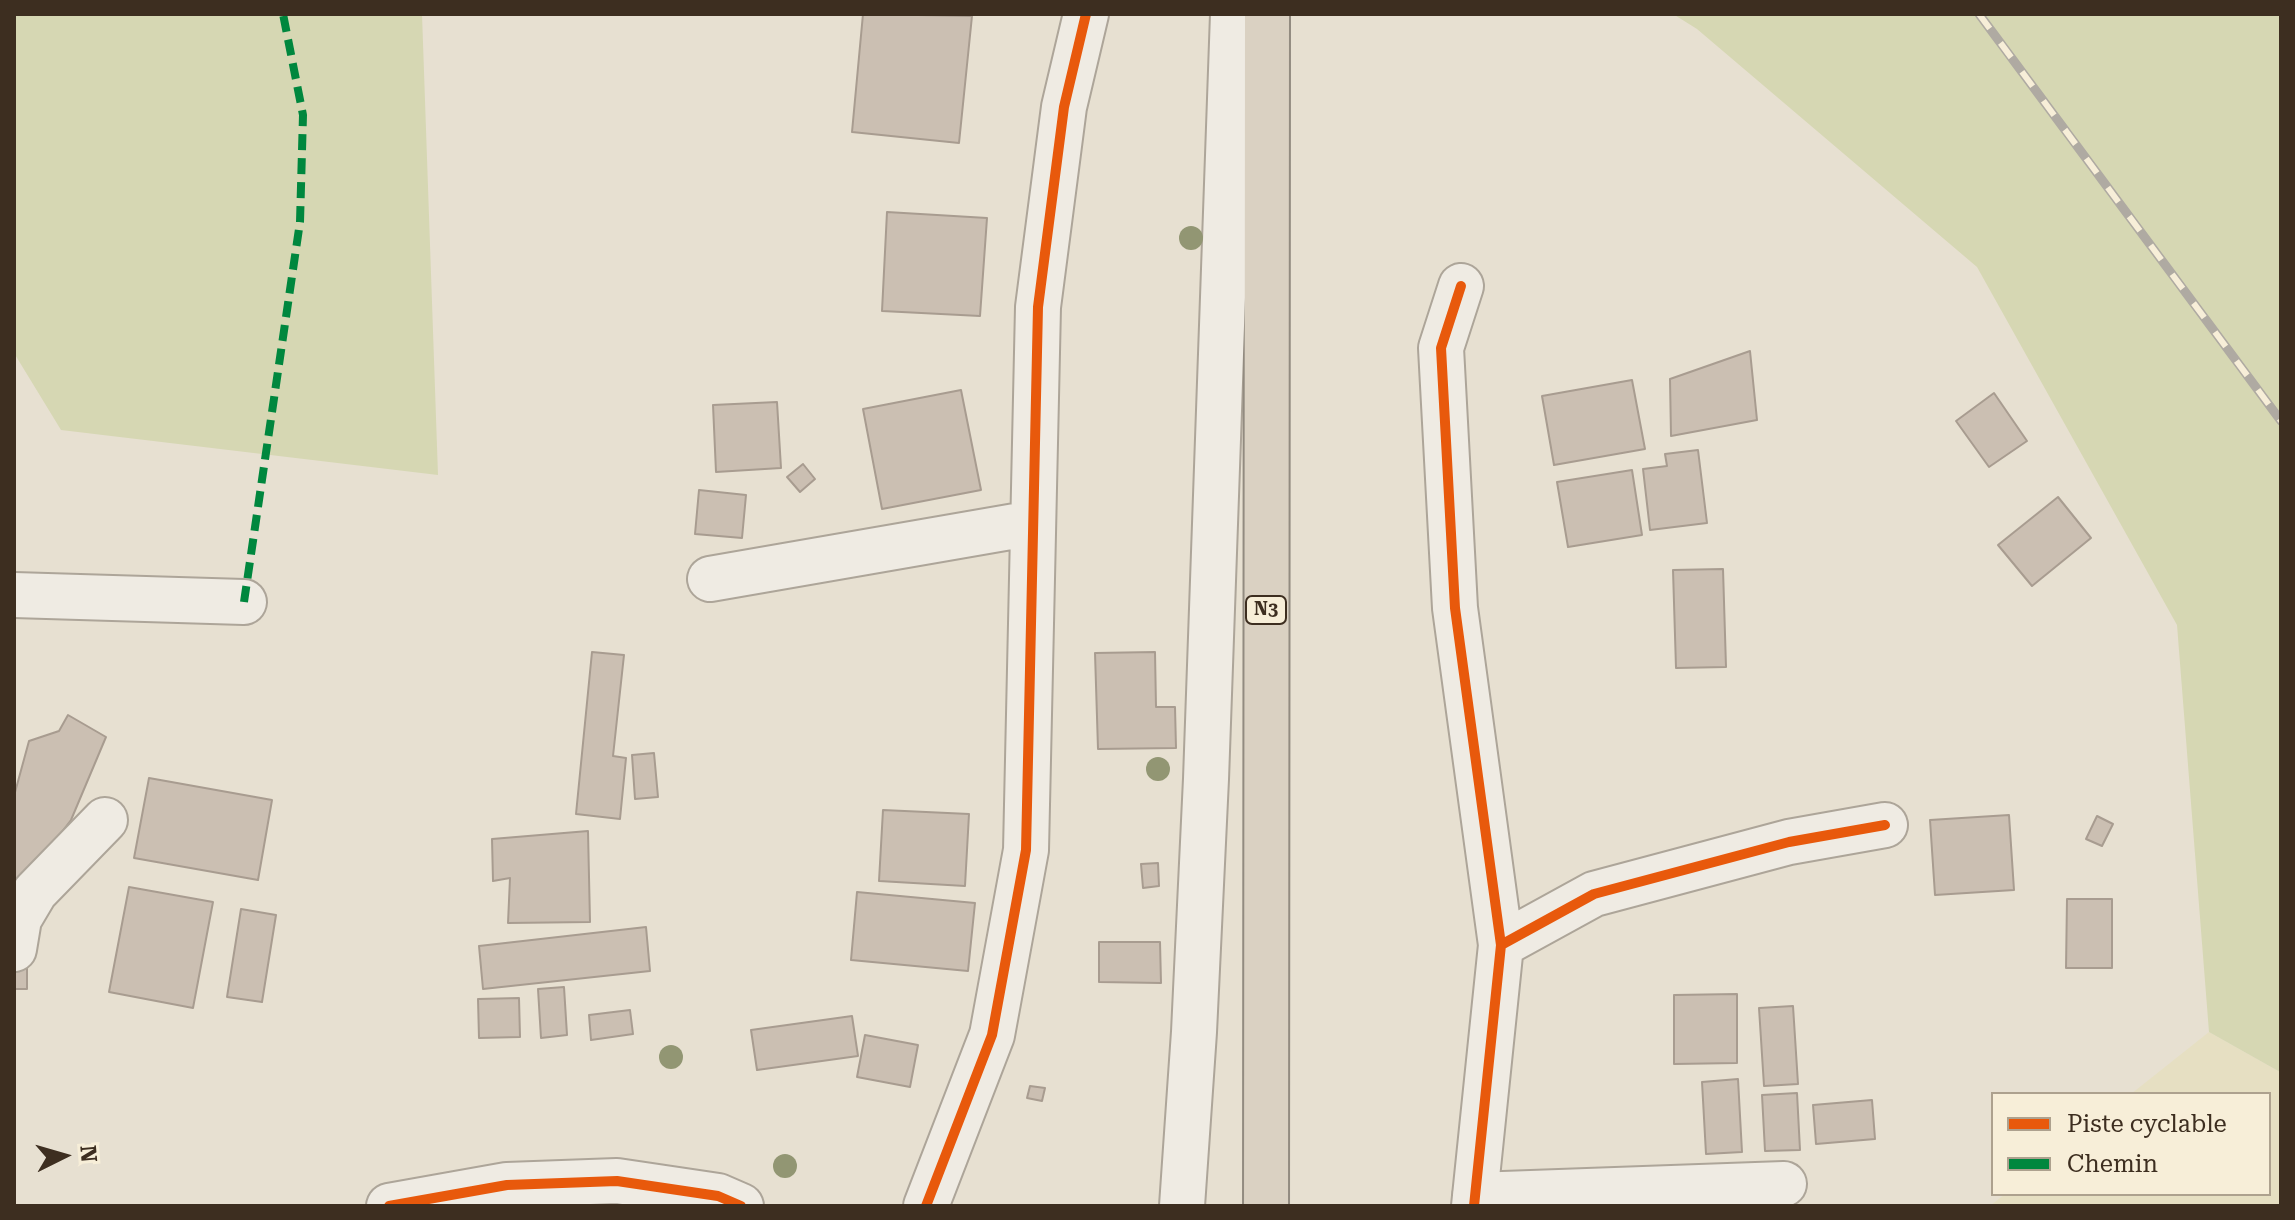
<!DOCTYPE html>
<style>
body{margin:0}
#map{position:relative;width:2295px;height:1220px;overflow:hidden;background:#e7e0d1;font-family:"Roboto Serif",serif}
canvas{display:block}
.frame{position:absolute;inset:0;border:16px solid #3d2e20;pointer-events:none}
.legend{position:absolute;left:1991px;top:1092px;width:280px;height:104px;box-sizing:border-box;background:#f7eed8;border:2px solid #ada18e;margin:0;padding:10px 14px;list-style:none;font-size:24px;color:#3d2e20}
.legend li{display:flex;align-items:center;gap:16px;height:40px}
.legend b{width:40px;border:2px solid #ada18e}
.north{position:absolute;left:24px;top:1116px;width:80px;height:80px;-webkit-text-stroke:6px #f7eed8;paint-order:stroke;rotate:85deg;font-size:22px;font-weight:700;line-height:32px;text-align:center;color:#3d2e20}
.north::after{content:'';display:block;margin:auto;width:28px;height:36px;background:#3d2e20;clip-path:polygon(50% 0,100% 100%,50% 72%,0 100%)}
</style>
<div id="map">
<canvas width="2295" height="1220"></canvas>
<div class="frame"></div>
<ul class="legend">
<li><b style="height:10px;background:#e8590c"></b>Piste cyclable</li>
<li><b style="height:10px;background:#00873e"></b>Chemin</li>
</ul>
<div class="north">N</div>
</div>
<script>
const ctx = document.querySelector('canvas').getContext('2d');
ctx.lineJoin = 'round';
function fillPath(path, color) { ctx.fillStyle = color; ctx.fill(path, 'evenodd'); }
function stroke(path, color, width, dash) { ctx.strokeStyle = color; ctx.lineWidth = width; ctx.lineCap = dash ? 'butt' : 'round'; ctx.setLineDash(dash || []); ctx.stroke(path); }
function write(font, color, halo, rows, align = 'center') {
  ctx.font = font + ' "Roboto Serif",serif'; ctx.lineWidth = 7; ctx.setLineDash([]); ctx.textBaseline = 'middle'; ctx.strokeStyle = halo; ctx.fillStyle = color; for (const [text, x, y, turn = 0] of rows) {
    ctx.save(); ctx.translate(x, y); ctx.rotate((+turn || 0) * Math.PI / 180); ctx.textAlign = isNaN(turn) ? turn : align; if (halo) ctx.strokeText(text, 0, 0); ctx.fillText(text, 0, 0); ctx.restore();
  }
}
const farmland = new Path2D(`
 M 2209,1032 L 2280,1072 L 2281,1206 L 1990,1206 L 2005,1194 L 2269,1194 L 2269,1094 L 2131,1094 Z`);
const green = new Path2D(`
 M 14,14 L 422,14 L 438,475 L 61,430 L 14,353 Z
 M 1673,14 L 2281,14 L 2281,1085 L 2280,1072 L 2209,1032 L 2177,625 L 1977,267 L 1697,29 Z`);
const building = new Path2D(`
 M 863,14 L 972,16 L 959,143 L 852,132 Z
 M 887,212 L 987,218 L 980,316 L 882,311 Z
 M 1750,351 L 1757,420 L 1671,436 L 1670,379 Z
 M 1632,380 L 1645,449 L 1554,465 L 1542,396 Z
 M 961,390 L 981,490 L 882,509 L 863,409 Z
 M 1994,393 L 2027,441 L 1989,467 L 1956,421 Z
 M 777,402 L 781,468 L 716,472 L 713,405 Z
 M 1698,450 L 1707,523 L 1650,530 L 1643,469 L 1667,466 L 1665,454 Z
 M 803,464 L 815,479 L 800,492 L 787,477 Z
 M 1632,470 L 1642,535 L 1568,547 L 1557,482 Z
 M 699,490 L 746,495 L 742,538 L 695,534 Z
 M 2058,497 L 2091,538 L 2032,586 L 1998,545 Z
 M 1723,569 L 1726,667 L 1676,668 L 1673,570 Z
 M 592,652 L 624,655 L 613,756 L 626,758 L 620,819 L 576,814 Z
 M 1155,652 L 1156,707 L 1175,707 L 1176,748 L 1098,749 L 1095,653 Z
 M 68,715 L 106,737 L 71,820 L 23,883 L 14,884 L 14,796 L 29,741 L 59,731 Z
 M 654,753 L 658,797 L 635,799 L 632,755 Z
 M 149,778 L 272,800 L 258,880 L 134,858 Z
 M 883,810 L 969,814 L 965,886 L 879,881 Z
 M 2009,815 L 2014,890 L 1935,895 L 1930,820 Z
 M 2097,816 L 2113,824 L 2102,846 L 2086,839 Z
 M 588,831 L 590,922 L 508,923 L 510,878 L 493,881 L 492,839 Z
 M 1158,863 L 1159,886 L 1143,888 L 1141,864 Z
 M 129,887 L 213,902 L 193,1008 L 109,992 Z
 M 27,892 L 27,989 L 14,989 L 14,893 Z
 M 857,892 L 975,903 L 968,971 L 851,960 Z
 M 2067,899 L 2112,899 L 2112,968 L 2066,968 Z
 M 241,909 L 276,915 L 262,1002 L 227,997 Z
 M 646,927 L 650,971 L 483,989 L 479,946 Z
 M 1099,942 L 1160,942 L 1161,983 L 1099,982 Z
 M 564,987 L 567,1035 L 541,1038 L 538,989 Z
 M 1737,994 L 1737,1063 L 1674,1064 L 1674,995 Z
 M 519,998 L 520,1037 L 479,1038 L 478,999 Z
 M 1793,1006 L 1798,1084 L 1764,1086 L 1759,1008 Z
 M 630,1010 L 633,1034 L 591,1040 L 589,1015 Z
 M 852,1016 L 858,1056 L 757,1070 L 751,1030 Z
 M 865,1035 L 918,1045 L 910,1087 L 857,1077 Z
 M 1738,1079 L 1742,1152 L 1706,1154 L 1702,1082 Z
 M 1030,1086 L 1045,1088 L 1042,1101 L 1027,1098 Z
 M 1797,1093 L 1800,1150 L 1765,1151 L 1762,1095 Z
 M 1872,1100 L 1875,1139 L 1816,1144 L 1813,1105 Z`);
const minor = new Path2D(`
 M 1461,286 L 1441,348 L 1455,608 L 1501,945
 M 710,579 L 1033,523
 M 14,595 L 244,602
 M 14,949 L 19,919 L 35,892 L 105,820
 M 1475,1195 L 1784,1184
 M 389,1206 L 507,1185 L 617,1181 L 718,1196 L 741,1206
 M 926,1206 L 992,1035 L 1026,850 L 1038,307 L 1064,107 L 1086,14
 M 1182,1206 L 1194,1032 L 1206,779 L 1233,14
 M 1474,1206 L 1501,945 L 1594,894 L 1789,842 L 1885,825`);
const highway = new Path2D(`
 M 1266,1206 L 1267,14`);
const rail = new Path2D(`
 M 1979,14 L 2281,421`);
const quiet = new Path2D(`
 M 244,602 L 300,222 L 303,115 L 283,14`);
const cycleway = new Path2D(`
 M 1461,286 L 1441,348 L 1455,608 L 1501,945
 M 389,1206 L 507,1185 L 617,1181 L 718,1196 L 741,1206
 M 926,1206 L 992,1035 L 1026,850 L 1038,307 L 1064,107 L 1086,14
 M 1474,1206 L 1501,945 L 1594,894 L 1789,842 L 1885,825`);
const trees = [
 [1191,238],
 [1158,769],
 [671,1057],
 [785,1166]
];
const shields = [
 [1266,610,40]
];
const shieldNames = [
 ["N3",1266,610]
];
fillPath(farmland, '#e6dfc2');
fillPath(green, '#d6d7b3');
fillPath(building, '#cbbfb2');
stroke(building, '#a89c90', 2);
stroke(minor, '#ada599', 48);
stroke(highway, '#928b80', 48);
stroke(minor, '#efebe3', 44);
stroke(highway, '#dad1c2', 44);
stroke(rail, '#afaaa2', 9);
stroke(rail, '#f7eed8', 6, [18]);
stroke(quiet, '#00873e', 8, [16, 8]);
stroke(cycleway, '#e8590c', 10);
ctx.fillStyle = '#929673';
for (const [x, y] of trees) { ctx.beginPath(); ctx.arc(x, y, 12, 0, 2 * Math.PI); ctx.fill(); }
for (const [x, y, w] of shields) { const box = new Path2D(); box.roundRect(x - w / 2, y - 14, w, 28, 6); ctx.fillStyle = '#f7eed8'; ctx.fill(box); stroke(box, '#3d2e20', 2); }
write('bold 18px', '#3d2e20', null, shieldNames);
</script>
